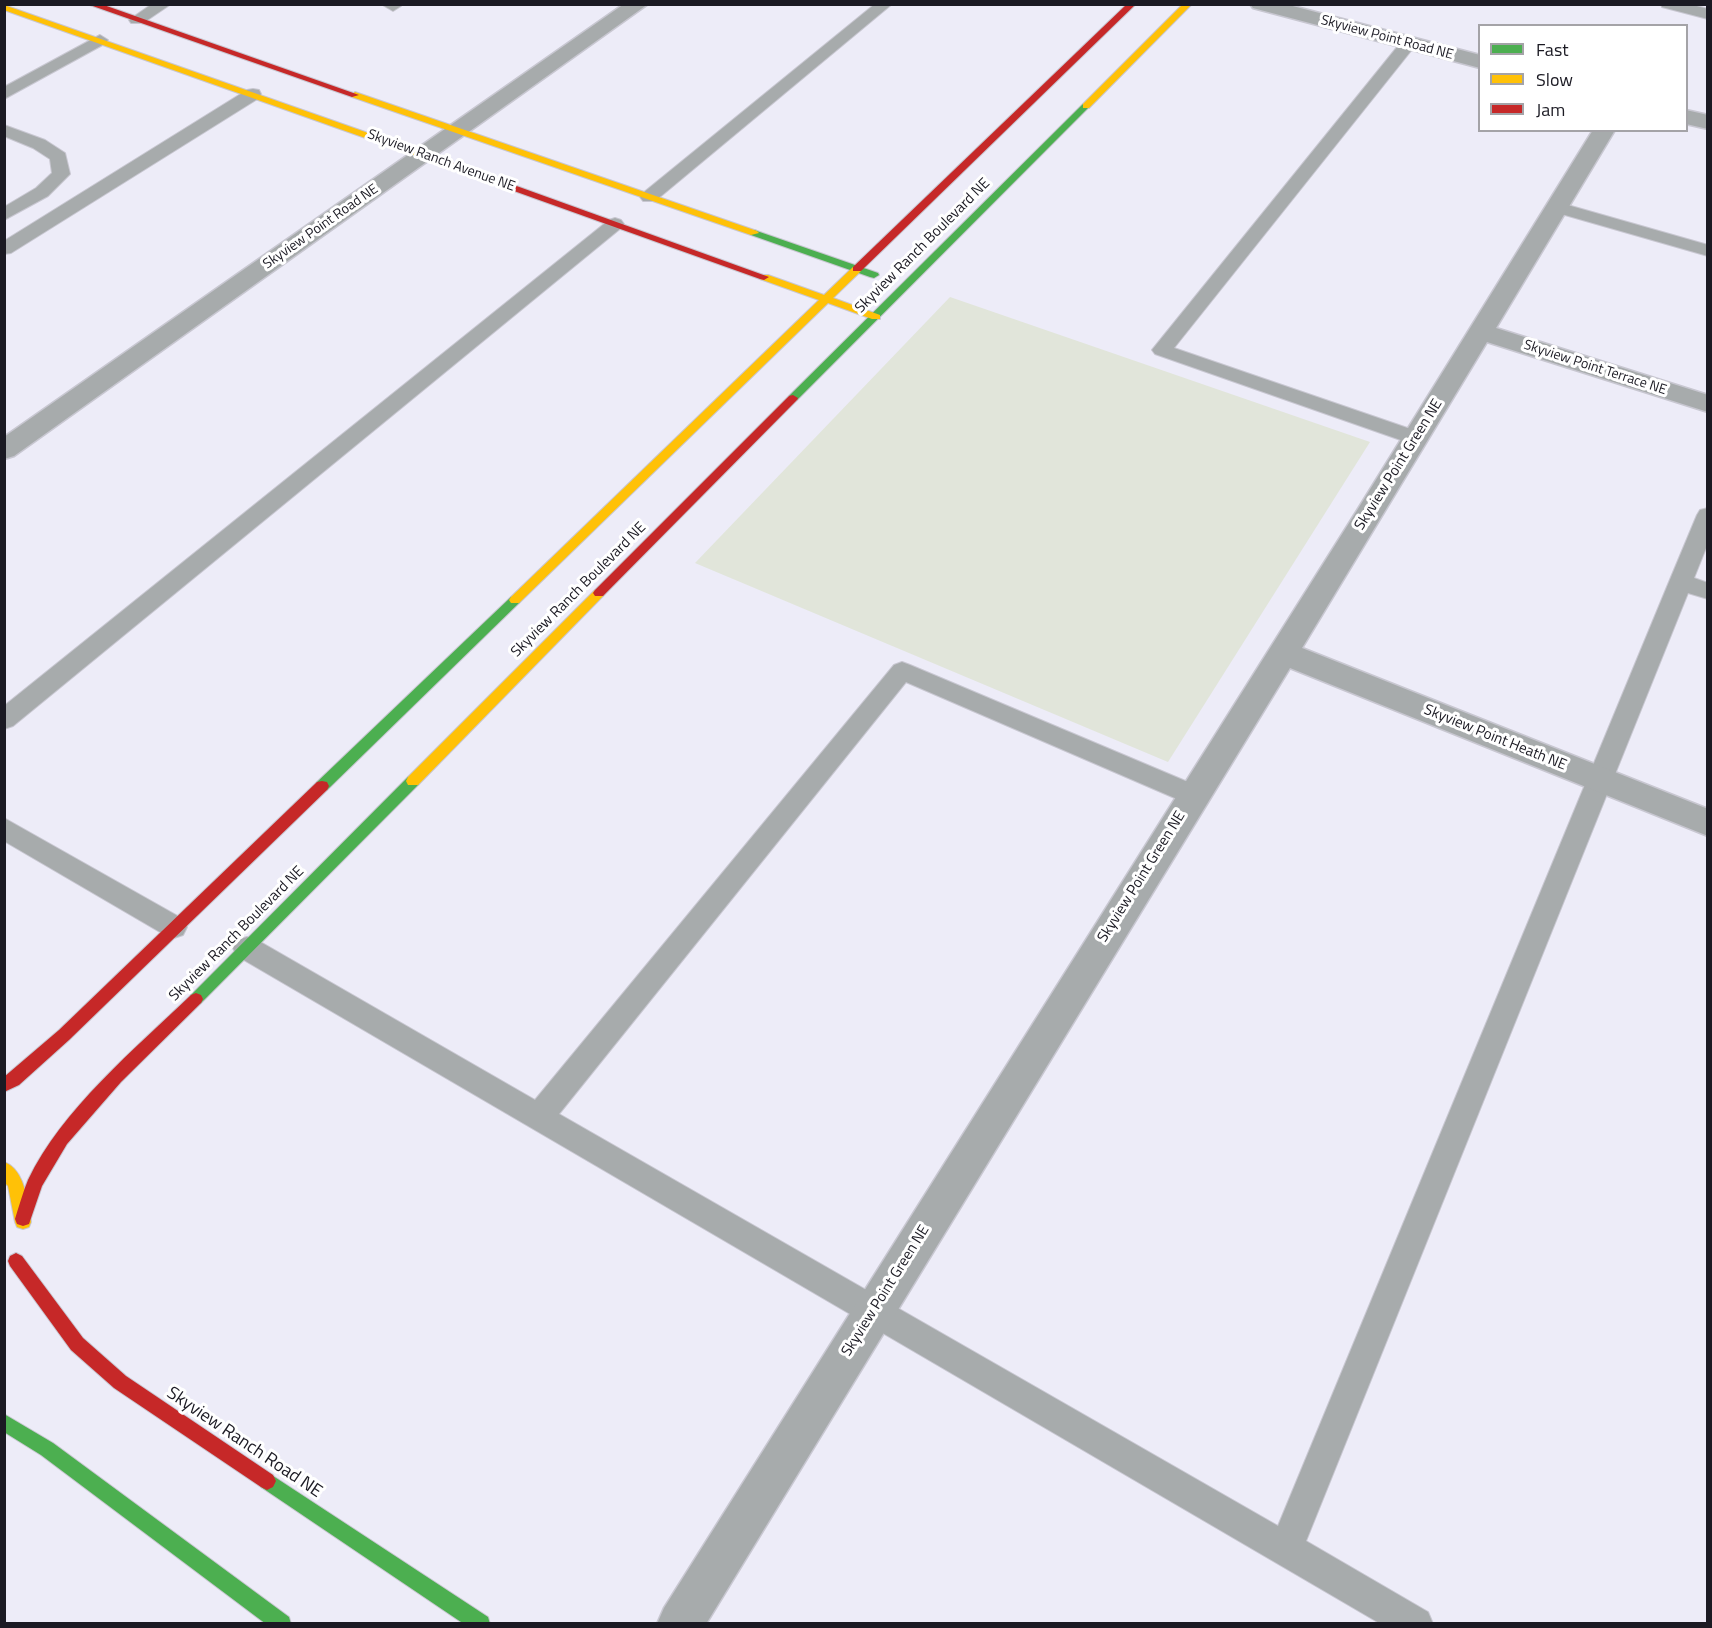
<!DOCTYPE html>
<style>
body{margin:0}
#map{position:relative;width:1712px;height:1628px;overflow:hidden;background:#edecf8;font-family:"Titillium Web",sans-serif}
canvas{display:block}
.frame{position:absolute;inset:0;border:6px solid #1b1a23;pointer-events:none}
.legend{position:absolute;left:1478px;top:24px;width:210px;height:108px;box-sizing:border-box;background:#fff;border:2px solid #a4a3a7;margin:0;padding:8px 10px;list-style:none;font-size:18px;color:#1b1a23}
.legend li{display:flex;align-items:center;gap:12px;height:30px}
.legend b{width:30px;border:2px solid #a4a3a7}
</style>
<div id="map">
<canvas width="1712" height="1628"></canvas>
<div class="frame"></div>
<ul class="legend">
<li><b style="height:8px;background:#4caf50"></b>Fast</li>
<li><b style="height:8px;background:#ffc107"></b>Slow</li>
<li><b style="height:8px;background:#c62828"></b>Jam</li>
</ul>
</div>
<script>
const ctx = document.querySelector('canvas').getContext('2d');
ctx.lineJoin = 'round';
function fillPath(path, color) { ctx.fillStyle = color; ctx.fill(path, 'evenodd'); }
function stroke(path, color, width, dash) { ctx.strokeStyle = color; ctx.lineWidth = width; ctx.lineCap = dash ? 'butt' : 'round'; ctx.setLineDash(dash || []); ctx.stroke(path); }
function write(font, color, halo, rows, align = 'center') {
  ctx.font = font + ' "Titillium Web",sans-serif'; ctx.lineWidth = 6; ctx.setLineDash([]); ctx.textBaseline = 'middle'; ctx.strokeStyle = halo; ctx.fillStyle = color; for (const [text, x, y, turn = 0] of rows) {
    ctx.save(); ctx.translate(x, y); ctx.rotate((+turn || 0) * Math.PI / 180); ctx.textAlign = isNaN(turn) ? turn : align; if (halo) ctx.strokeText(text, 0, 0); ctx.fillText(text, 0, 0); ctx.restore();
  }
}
const green = new Path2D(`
 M 950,297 L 1370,442 L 1168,762 L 695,563 Z`);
const lane = new Path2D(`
 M 152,4 L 171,4 L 143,23 L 131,23 L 129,20 Z
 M 381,4 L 400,4 L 401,6 L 393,11 Z
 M 875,4 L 892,4 L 655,201 L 643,201 L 640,197 L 643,193 Z
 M 1661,4 L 1689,4 L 1708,9 L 1708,19 L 1662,7 Z
 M 100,35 L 108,40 L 106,43 L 4,99 L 4,87 Z
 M 1408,39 L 1416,44 L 1414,47 L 1174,348 L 1422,433 L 1425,438 L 1422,443 L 1415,445 L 1155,354 L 1152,350 L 1402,41 Z
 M 253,89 L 259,90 L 261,94 L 259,98 L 11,253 L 4,254 L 4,241 L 247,90 Z
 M 4,125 L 45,140 L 65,153 L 70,174 L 48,196 L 4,220 L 4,207 L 36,188 L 52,173 L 50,159 L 33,148 L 4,136 Z
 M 1557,202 L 1708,245 L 1708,256 L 1551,211 L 1548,207 L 1551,203 Z
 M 615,218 L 621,220 L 624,224 L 621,228 L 13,726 L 4,729 L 4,706 L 609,220 Z
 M 1708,508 L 1708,543 L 1694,578 L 1708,583 L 1708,599 L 1688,593 L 1306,1541 L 1428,1612 L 1433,1624 L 1381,1624 L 237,956 L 233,948 L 237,940 L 247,937 L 257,940 L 535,1100 L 894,665 L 902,662 L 910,665 L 1202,788 L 1206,795 L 1202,802 L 1193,805 L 1184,802 L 906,682 L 559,1114 L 1278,1526 L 1669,582 L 1697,515 L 1700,510 Z
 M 4,818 L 183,919 L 187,927 L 183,935 L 174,938 L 165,935 L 4,841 Z`);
const street = new Path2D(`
 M 624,4 L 648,4 L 14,456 L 4,459 L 4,437 Z
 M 1250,4 L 1285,4 L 1480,55 L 1480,68 L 1253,8 Z
 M 1686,110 L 1708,115 L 1708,129 L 1686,124 Z
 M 1593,130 L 1615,130 L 1496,328 L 1708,395 L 1708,412 L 1487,342 L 1302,648 L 1708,809 L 1708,836 L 1290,668 L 706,1624 L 657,1624 L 664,1608 L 1356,512 Z`);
const fast = new Path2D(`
 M 1083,104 L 1090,106 L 797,400 L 789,400 L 789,396 Z
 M 754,230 L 878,273 L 879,275 L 874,278 L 870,277 L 751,235 L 749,233 Z
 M 515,596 L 521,600 L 519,603 L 327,790 L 317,790 L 315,786 L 317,782 L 511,597 Z
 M 413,776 L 418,777 L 420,781 L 418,785 L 201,1003 L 196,1005 L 191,1003 L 189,999 L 191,995 L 408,777 Z
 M 4,1414 L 53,1443 L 289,1617 L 291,1624 L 266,1624 L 41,1455 L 4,1432 Z
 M 267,1472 L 488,1617 L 490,1624 L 464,1624 L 261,1487 L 258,1481 L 261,1475 Z`);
const slow = new Path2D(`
 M 1183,4 L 1192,4 L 1089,108 L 1083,108 L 1083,104 Z
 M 4,5 L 425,153 L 427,155 L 419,157 L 4,10 Z
 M 355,92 L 757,231 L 759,233 L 751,235 L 352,97 L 351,95 Z
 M 857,266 L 861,267 L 861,271 L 833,298 L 880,315 L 880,319 L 872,319 L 828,303 L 519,603 L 511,603 L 509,600 L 511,597 L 819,300 L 760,279 L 760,275 L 768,275 L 824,295 L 853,267 Z
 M 599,589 L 605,593 L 603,596 L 418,785 L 408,785 L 406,781 L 408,777 L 595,590 Z
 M 4,1162 C 26,1170 27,1203 31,1222 L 29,1227 L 23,1229 L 17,1227 L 15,1222 L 8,1186 L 4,1182 Z`);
const jam = new Path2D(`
 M 87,4 L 101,4 L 359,95 L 352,97 Z
 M 1127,4 L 1136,4 L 861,271 L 853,271 L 853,267 Z
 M 419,153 L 425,153 L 769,277 L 764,280 L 760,279 L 419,157 Z
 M 793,395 L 798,398 L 797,400 L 603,596 L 595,596 L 593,593 L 595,590 L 789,396 Z
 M 322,781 L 327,782 L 329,786 L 327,790 L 69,1040 L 19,1085 L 4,1092 L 4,1077 L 59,1030 L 317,782 Z
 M 196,993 L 201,995 L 203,999 L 201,1003 L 121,1082 L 67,1144 L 42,1186 L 29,1224 L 23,1226 L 17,1224 L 15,1219 C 19,1206 23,1192 28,1180 C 61,1110 136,1048 191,995 Z
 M 16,1253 L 22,1256 L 83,1338 L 126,1376 L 273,1475 L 276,1481 L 273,1487 L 267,1490 L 261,1487 L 114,1388 L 71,1350 L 10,1266 L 8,1261 L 10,1256 Z`);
const farStreetnames = [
 ["Skyview Point Road NE",1387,38,15],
 ["Skyview Ranch Avenue NE",441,161,20],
 ["Skyview Point Road NE",321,227,-35],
 ["Skyview Point Terrace NE",1595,368,18]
];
const streetNames = [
 ["Skyview Ranch Boulevard NE",923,246,-45],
 ["Skyview Point Green NE",1399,465,-58],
 ["Skyview Ranch Boulevard NE",579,590,-45],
 ["Skyview Point Heath NE",1495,738,22],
 ["Skyview Point Green NE",1142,877,-58],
 ["Skyview Ranch Boulevard NE",237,934,-45],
 ["Skyview Point Green NE",886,1291,-58]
];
const nearStreetnames = [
 ["Skyview Ranch Road NE",244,1443,34]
];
fillPath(green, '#e1e5da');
stroke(lane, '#c8c7d1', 2);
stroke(street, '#c8c7d1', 3);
stroke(fast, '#c8c7d1', 2);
stroke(slow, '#c8c7d1', 2);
stroke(jam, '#c8c7d1', 2);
fillPath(lane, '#a7abac');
fillPath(street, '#a7abac');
fillPath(fast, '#4caf50');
fillPath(slow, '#ffc107');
fillPath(jam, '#c62828');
write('14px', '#1b1a23', '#fff', farStreetnames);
write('15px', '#1b1a23', '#fff', streetNames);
write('18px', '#1b1a23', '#fff', nearStreetnames);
</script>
